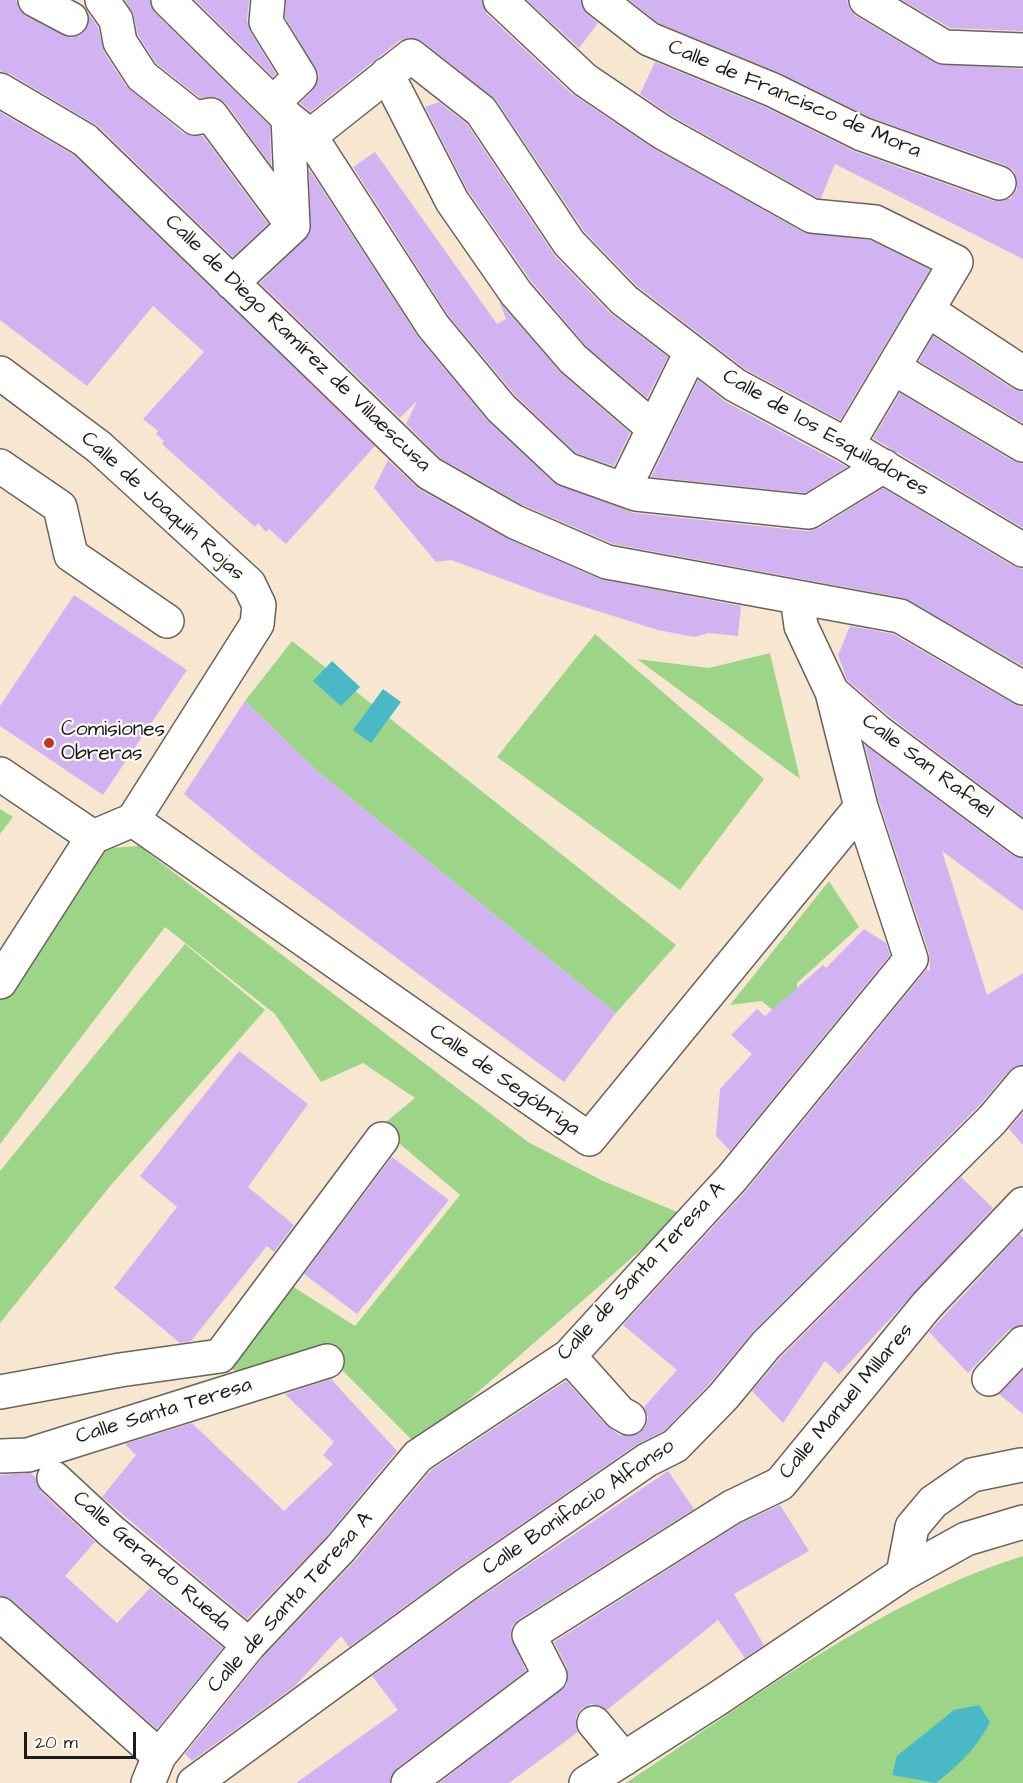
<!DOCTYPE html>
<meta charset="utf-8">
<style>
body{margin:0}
#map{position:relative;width:1023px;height:1783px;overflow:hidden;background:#f7e7d1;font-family:"Architects Daughter",sans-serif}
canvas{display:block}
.scale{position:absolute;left:24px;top:1732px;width:112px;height:27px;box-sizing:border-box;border:3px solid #1c1c1c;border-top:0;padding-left:8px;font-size:18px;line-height:21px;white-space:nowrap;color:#1c1c1c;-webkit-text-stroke:4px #fdfcf7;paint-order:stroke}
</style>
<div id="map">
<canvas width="1023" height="1783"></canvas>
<div class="scale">20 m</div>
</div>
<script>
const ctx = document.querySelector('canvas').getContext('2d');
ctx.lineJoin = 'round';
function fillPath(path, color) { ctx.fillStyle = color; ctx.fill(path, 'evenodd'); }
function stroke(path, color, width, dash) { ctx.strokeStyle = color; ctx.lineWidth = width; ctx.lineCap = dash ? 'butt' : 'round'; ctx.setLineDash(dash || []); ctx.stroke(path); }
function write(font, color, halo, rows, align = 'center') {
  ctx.font = font + ' "Architects Daughter",sans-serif'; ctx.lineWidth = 4.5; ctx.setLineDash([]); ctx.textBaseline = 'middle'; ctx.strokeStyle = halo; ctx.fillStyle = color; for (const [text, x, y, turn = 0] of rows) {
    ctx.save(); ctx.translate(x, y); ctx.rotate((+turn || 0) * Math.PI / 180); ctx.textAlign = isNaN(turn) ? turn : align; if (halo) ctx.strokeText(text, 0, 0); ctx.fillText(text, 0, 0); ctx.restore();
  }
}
const green = new Path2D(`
 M 595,634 L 764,779 L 680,890 L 497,757 Z
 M 292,641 L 676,945 L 616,1013 L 317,771 L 245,701 Z
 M 770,653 L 800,779 L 637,659 L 709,668 Z
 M 0,809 L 13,817 L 0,834 Z
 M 139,846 L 528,1142 L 603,1181 L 682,1214 L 417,1445 L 322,1350 L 252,1375 L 230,1369 L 292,1286 L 355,1326 L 460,1195 L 380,1127 L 415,1098 L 363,1063 L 321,1082 L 275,1014 L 165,927 L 0,1144 L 0,998 L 95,849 Z
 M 829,881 L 859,927 L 797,983 L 797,991 L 782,1018 L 762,1001 L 730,1005 Z
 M 185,944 L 265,1010 L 111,1185 L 0,1323 L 0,1171 Z
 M 1023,1556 L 1023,1783 L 626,1783 C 751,1701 879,1601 1023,1556 Z`);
const water = new Path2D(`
 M 332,661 L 360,687 L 341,706 L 313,681 Z
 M 383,689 L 401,702 L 371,743 L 353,730 Z
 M 979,1705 L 990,1722 C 976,1749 959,1765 936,1783 L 892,1775 L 897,1756 L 954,1710 Z`);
const building = new Path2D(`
 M 0,0 L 16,0 L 19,9 L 26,16 L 71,38 L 80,35 L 87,28 L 88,13 L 98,27 L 104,52 L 126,86 L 183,133 L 191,136 L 203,136 L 268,224 L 233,257 L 98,126 L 10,74 L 0,71 Z
 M 125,0 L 150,0 L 155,13 L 270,126 L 271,165 L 226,103 L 217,97 L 200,98 L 156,63 L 138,35 L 134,16 Z
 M 195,0 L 249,0 L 247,20 L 250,31 L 276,74 L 273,77 Z
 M 286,0 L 482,0 L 487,14 L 572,94 L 653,148 L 803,232 L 870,240 L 930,270 L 840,420 L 745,369 L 637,286 L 584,231 L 496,100 L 422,41 L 407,38 L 399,41 L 310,112 L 300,103 L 313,90 L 319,75 L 285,17 Z
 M 527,0 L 581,0 L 587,14 L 598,23 L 579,48 Z
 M 629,0 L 847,0 L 850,10 L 856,16 L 935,63 L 1023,69 L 1023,259 L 835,164 L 821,198 L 818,198 L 672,116 L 640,94 L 655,62 L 765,107 L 856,152 L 993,201 L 1002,201 L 1011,198 L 1017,189 L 1017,180 L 1014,171 L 1005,165 L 869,117 L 780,73 L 658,23 Z
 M 902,0 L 1023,0 L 1023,31 L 950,28 Z
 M 439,102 L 467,124 L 555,256 L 610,313 L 668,357 L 647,398 L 586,346 L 531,281 L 468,191 L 425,107 Z
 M 0,112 L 74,155 L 375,446 L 286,544 L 269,529 L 266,532 L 258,523 L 255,527 L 162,444 L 164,441 L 156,434 L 158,431 L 143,419 L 204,352 L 153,306 L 87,386 L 0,320 Z
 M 375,152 L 497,324 L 506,319 L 499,301 L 561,373 L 630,433 L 614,466 L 576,453 L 515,395 L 448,315 L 353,167 Z
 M 309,169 L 419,338 L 487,420 L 554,483 L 634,513 L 807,531 L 819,528 L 883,488 L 1013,566 L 1023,569 L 1023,666 L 904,598 L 613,544 L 523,505 L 440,458 L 406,424 L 417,401 L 400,418 L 260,283 L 310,234 Z
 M 933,336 L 1013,389 L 1023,392 L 1023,423 L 919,361 Z
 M 698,380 L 726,402 L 847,467 L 805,493 L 651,477 Z
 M 900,393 L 1013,461 L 1023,464 L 1023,528 L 873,438 Z
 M 388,460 L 419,489 L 506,538 L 600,579 L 741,606 L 738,636 L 709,633 L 694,637 L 658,630 L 546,595 L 451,560 L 436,562 L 374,488 Z
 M 74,595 L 187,670 L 103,795 L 0,726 L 0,706 Z
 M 850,626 L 893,634 L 1014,704 L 1023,707 L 1023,817 L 890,717 L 847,680 L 838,655 Z
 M 245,701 L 317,771 L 616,1013 L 564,1082 L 258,855 L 184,794 Z
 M 865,745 L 1012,855 L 1023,858 L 1023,911 L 942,851 L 987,995 L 1023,973 L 1023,1065 L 1009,1071 L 978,1107 L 753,1332 L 709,1384 L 664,1431 L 636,1445 L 456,1569 L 349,1647 L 341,1636 L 295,1686 L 192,1761 L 185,1754 L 263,1657 L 354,1562 L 431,1470 L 566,1381 L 606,1425 L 619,1435 L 638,1434 L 645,1428 L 648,1417 L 644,1407 L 677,1370 L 623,1325 L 746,1191 L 927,969 L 930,971 L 929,953 L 879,802 Z
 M 864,929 L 886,943 L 890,955 L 730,1151 L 716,1136 L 720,1089 L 752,1054 L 731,1035 L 757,1009 L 765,1016 L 823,965 L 826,968 Z
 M 239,1051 L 308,1104 L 248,1187 L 294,1225 L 274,1252 L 267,1246 L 191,1341 L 180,1343 L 114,1288 L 177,1207 L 140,1176 Z
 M 1023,1112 L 1023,1145 L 1009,1129 Z
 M 392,1157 L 449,1200 L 357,1314 L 304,1274 Z
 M 961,1177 L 993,1208 L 839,1374 L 825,1361 L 783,1423 L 752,1391 L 780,1358 Z
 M 1020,1234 L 1023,1237 L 1023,1325 L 1009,1330 L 968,1373 L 929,1332 Z
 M 1023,1370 L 1023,1414 L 999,1394 Z
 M 331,1379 L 397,1451 L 326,1537 L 247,1619 L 102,1497 L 136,1455 L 125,1444 L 192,1423 L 284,1511 L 333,1464 L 323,1455 L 334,1442 L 285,1394 Z
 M 668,1471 L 694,1509 L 519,1619 L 512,1626 L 510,1635 L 526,1671 L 397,1768 L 390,1783 L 296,1783 L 398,1710 L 372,1676 L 478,1599 Z
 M 31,1473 L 36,1478 L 41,1492 L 95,1542 L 65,1576 L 117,1623 L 150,1588 L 223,1648 L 157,1729 L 12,1600 L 0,1596 L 0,1475 Z
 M 780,1505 L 809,1551 L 734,1594 L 764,1645 L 745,1658 L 718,1620 L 607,1710 L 591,1704 L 582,1708 L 576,1717 L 578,1732 L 509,1783 L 439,1783 L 567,1685 L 567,1668 L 554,1642 L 741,1523 Z`);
const minor = new Path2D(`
 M 35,0 L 71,19
 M 102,0 L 116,20 L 120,42 L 142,76 L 195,118 L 211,115 L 293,226 L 232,283
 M 168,0 L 288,118 L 310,136 L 433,326 L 501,408 L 566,469 L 636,494 L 809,512 L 884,466
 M 268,0 L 266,22 L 300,77 L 273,103
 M 500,0 L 585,80 L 662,132 L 812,216 L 875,222 L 956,262 L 847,445
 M 599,0 L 649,39 L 773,90 L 862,134 L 999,183
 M 866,0 L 944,47 L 1023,50
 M 387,74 L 452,201 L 516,293 L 573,359 L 652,427
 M 0,90 L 85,140 L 429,473 L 515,522 L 607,562 L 900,616 L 1023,688
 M 288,118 L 293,226
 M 310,136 L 411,56 L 481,111 L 569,243 L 624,300 L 735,385 L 847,445 L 1023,550
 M 929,311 L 1023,373
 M 894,368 L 1023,445
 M 0,373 L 99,447 L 249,584 L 259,605 L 257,624 L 133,820
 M 0,466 L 60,507 L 71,555 L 167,621
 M 624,489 L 691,352
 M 832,692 L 878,732 L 1023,840
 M 0,774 L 93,837 L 133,820 L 589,1139 L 861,807 L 832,692 L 801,626 L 797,597
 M 0,982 L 93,837
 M 569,1356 L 620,1413 L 629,1418
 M 989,1379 L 1023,1343
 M 0,1392 L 120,1370 L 220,1356 L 382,1139
 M 0,1456 L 28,1455 L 327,1361
 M 54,1478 L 111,1531 L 249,1645
 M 903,1574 L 912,1527 L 933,1502 L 972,1475 L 1021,1465
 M 0,1614 L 159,1756
 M 594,1723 L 624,1759
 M 148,1783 L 159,1756 L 249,1645 L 340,1549 L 418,1456 L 569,1356 L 732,1178 L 911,959 L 861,807
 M 194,1783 L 467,1584 L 647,1460 L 675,1446 L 723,1397 L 766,1345 L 992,1120 L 1023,1083
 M 408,1783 L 550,1676 L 529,1635 L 732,1507 L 780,1484 L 927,1305 L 1023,1204
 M 586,1783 L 717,1699 L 903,1574 L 966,1539 L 1023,1522`);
const markers = [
 [49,743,6,"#c8321e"]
];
const streetNames = [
 ["Calle de Francisco de Mora",794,100,23],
 ["Calle de Diego Ramírez de Villaescusa",297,344,44],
 ["Calle de los Esquiladores",825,434,30],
 ["Calle de Joaquín Rojas",162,507,42],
 ["Calle San Rafael",927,767,37],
 ["Calle de Segóbriga",504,1081,35],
 ["Calle de Santa Teresa A",642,1272,-47],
 ["Calle Manuel Millares",847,1402,-50],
 ["Calle Santa Teresa",164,1412,-17],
 ["Calle Bonifacio Alfonso",579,1508,-34],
 ["Calle Gerardo Rueda",151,1562,41],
 ["Calle de Santa Teresa A",291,1603,-48]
];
const poiNames = [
 ["Comisiones",61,731],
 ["Obreras",61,755]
];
fillPath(green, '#9cd588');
fillPath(water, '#4bb8c5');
fillPath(building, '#d2b3f1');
stroke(minor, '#69635b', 36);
stroke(minor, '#fff', 33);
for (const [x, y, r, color] of markers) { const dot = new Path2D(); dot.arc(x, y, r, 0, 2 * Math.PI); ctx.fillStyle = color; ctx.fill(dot); stroke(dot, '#fdfcf7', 2); }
write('21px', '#1c1c1c', '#fdfcf7', streetNames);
write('21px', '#1c1c1c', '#fdfcf7', poiNames, 'left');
</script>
